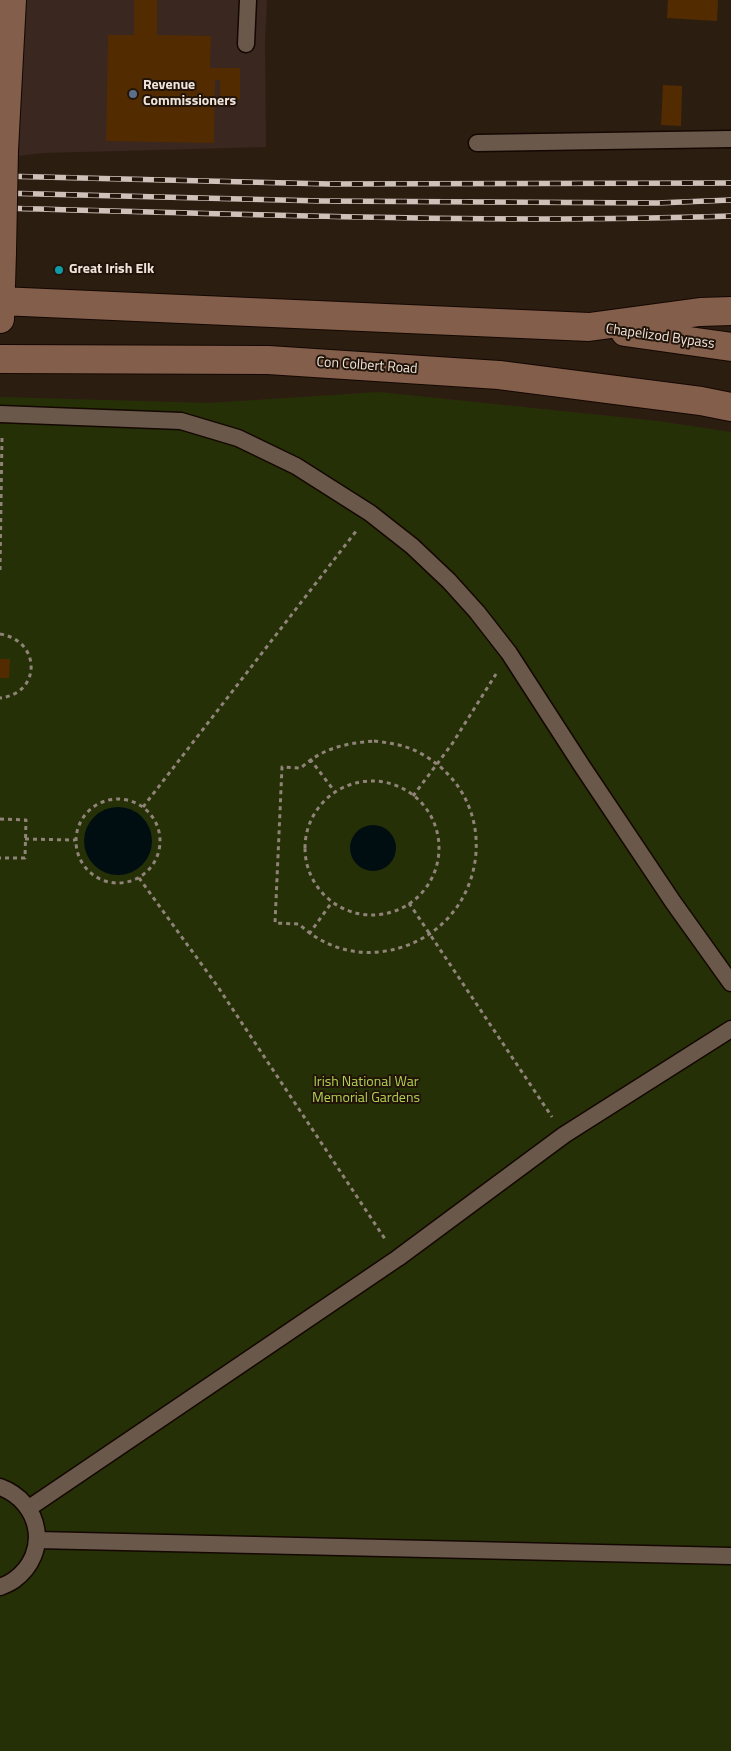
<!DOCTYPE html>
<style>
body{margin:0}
canvas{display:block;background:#2c1d11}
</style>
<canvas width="731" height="1751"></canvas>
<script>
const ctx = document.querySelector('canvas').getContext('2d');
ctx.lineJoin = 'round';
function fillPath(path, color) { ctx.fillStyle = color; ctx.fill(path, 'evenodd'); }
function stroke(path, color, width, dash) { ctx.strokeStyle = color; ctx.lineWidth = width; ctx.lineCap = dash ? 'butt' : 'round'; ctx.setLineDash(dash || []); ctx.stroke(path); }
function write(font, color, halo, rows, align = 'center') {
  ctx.font = font + ' "Titillium Web",sans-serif'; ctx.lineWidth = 4; ctx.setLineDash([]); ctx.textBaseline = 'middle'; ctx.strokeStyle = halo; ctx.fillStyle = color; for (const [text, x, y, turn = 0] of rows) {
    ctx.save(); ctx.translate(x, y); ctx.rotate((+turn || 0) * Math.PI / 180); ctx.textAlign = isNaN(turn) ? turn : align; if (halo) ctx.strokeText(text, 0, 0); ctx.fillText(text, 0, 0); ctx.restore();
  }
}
const commercial = new Path2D(`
 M 0,0 L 267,0 L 265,40 L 266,147 L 43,153 L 0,158 Z`);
const green = new Path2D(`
 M 379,392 L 658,421 L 731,432 L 731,1751 L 0,1751 L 0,397 L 209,403 Z`);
const water = new Path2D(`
 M84 841a34 34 0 1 1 68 0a34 34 0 1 1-68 0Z
 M350 848a23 23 0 1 1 46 0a23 23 0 1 1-46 0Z`);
const building = new Path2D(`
 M 134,0 L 157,0 L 157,35 L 211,36 L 210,68 L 240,68 L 240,99 L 220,99 L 220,80 L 215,80 L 214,143 L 106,141 L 108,35 L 134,35 Z
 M 668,0 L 718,0 L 717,21 L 667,18 Z
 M 663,85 L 682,86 L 681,126 L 661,125 Z
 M 0,659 L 10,659 L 9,678 L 0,678 Z`);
const path = new Path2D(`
 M 0,570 L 2,436
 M 0,634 C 42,641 41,694 0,698
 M 374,741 C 390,743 405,745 418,752 C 513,801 486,940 379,952 C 350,955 321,945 299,924 L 275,923 L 282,767 L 301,768 C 322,748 347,743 374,741 Z
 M 310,759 L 335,792
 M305 848a67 67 0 1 1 134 0a67 67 0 1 1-134 0Z
 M 413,796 L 452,744 L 496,674
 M76 841a42 42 0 1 1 84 0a42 42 0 1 1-84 0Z
 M 143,807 L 357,530
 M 0,819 L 26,820 L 25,858 L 0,858
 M 25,839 L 75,840
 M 139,878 L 218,987 L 385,1239
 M 409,903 L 552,1117
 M 309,934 L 332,902`);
const lane = new Path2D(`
 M 246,44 L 248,0
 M 477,143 L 731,139
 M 0,414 L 181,421 L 238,438 L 296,466 L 370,513 L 412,546 L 449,581 L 477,612 L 509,653 L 582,766 L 673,902 L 731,983
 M 0,1487 C 41,1502 51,1553 14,1580 C 10,1583 5,1585 0,1587
 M 29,1508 L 398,1258 L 564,1135 L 731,1029
 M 37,1540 L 731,1556`);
const secondary = new Path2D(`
 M 4,150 L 12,0
 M 0,301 L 589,327 L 700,312 L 731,311
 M 0,319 L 2,252
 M 625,332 L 731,347
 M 0,359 L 268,360 L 499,375 L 701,401 L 731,407`);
const rail = new Path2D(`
 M 0,176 L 329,184 L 731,183
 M 0,193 L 321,201 L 657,203 L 731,200
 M 0,208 C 244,214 487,224 731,216`);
const secondaryBridge = new Path2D(`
 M 2,252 L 4,150`);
const markers = [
 [133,94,5,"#5c6f8a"],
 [59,270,5,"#0f9aa8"]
];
const poiNames = [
 ["Revenue",143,86],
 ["Commissioners",143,102],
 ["Great Irish Elk",69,270]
];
const streetNames = [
 ["Chapelizod Bypass",660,337,8],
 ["Con Colbert Road",367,366,4]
];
const parkNames = [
 ["Irish National War",366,1083],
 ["Memorial Gardens",366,1099]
];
fillPath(commercial, '#392720');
fillPath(green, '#263006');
fillPath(water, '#000e11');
fillPath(building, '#522c00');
stroke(lane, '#140701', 19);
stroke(secondary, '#140701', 30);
stroke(path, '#908379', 3, [4, 4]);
stroke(lane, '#6a584b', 16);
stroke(secondary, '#825e4b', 28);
stroke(rail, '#cdc1b9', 5.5);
stroke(rail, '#221408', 4, [11]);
stroke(secondaryBridge, '#140701', 30, []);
stroke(secondaryBridge, '#825e4b', 28);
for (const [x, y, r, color] of markers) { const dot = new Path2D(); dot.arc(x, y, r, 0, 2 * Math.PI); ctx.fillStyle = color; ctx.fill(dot); stroke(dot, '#221408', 2); }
write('bold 14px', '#f0e5dd', '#221408', poiNames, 'left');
write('14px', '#f0e5dd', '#221408', streetNames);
write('14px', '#b0d251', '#221408', parkNames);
</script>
